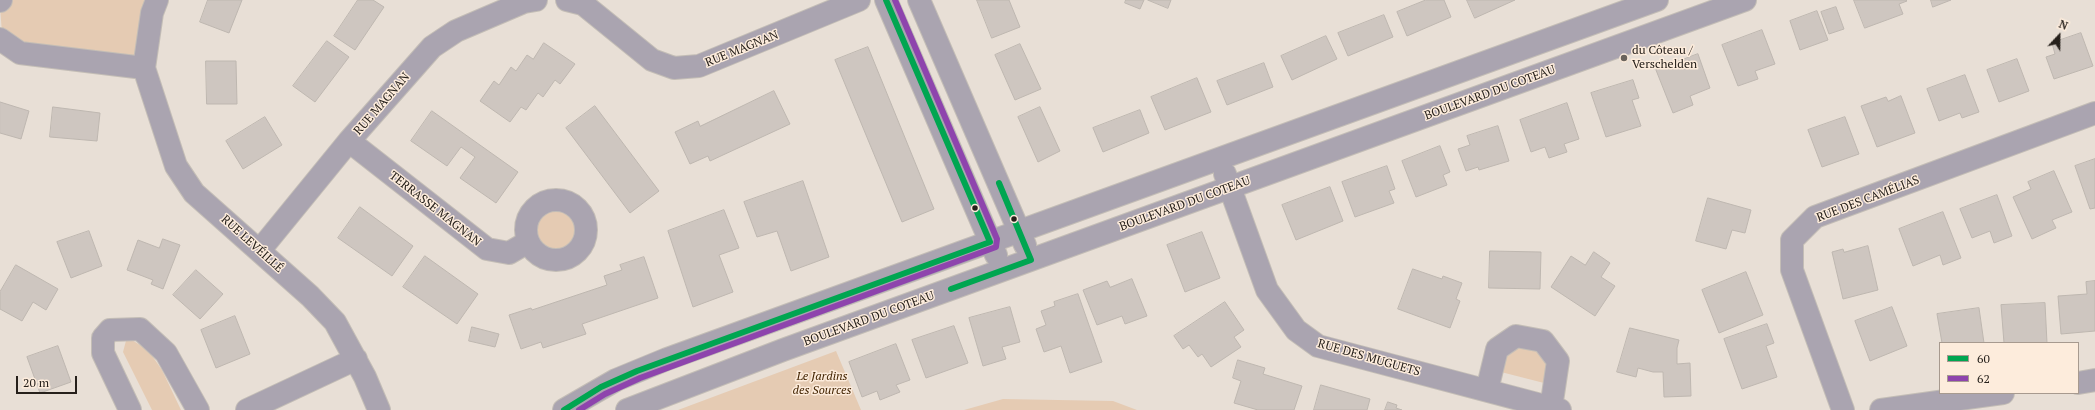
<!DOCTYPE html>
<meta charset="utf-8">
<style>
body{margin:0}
#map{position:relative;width:2095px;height:410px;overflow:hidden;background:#e8dfd6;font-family:"PT Serif",serif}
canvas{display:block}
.legend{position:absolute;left:1939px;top:342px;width:140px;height:52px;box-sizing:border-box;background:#fdecdc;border:1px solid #a79a8f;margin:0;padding:5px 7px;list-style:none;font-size:12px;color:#26201b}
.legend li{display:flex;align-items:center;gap:8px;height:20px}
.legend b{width:20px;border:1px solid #a79a8f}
.north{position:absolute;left:2039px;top:16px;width:40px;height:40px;-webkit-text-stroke:3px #fdecdc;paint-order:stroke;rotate:22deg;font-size:11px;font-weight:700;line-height:16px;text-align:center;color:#26201b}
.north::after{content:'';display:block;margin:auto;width:14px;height:18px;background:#26201b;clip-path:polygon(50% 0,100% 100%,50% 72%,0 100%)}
.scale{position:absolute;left:16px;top:376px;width:61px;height:18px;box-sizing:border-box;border:2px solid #26201b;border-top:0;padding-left:5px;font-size:12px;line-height:14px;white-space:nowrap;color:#26201b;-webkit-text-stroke:3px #fdecdc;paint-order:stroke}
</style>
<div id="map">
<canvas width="2095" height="410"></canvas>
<ul class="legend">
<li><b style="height:5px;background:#00a651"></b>60</li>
<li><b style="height:5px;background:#8e44ad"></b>62</li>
</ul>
<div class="north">N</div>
<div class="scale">20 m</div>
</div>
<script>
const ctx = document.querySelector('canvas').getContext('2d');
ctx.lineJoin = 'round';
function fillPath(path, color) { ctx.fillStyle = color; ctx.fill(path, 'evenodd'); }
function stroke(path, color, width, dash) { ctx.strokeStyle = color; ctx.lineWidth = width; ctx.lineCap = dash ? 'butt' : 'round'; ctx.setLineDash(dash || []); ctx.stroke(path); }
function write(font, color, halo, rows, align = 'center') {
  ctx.font = font + ' "PT Serif",serif'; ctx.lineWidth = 3; ctx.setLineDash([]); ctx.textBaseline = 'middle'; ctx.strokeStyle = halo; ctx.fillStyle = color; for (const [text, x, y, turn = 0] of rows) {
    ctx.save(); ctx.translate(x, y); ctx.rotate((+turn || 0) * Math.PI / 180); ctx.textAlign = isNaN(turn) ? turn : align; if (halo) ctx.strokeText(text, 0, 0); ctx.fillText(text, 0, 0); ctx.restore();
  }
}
const green = new Path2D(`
 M 6,0 L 151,0 L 141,61 L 24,49 L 2,33 L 0,7 Z
 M533 230a23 23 0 1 1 46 0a23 23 0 1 1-46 0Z
 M 127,337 L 148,350 L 162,370 L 181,410 L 152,410 L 123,352 Z
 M 1520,347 L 1537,351 L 1549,364 L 1544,383 L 1501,372 L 1505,358 Z
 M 836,351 L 861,410 L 678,410 Z
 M 1003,399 L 1113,401 L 1137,410 L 964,410 Z`);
const building = new Path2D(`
 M 208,0 L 242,0 L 229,33 L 200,22 Z
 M 358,0 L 373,0 L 384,7 L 355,50 L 334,36 Z
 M 977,0 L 1009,0 L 1020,27 L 992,38 Z
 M 1126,0 L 1144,0 L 1140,9 L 1125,3 Z
 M 1148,0 L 1171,0 L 1168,8 Z
 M 1426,0 L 1444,0 L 1451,17 L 1407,36 L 1397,12 Z
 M 1467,0 L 1515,0 L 1475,18 Z
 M 1854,0 L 1906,0 L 1907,1 L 1899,4 L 1903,14 L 1865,28 Z
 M 1931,0 L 1951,0 L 1933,7 Z
 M 1836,7 L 1844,29 L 1829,34 L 1821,12 Z
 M 1817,11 L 1828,40 L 1800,50 L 1790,21 Z
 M 1384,15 L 1393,37 L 1348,56 L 1338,33 Z
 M 1762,30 L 1775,64 L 1755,71 L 1758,79 L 1738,86 L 1722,45 Z
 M 2081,33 L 2093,66 L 2054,79 L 2046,57 L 2055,54 L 2052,43 Z
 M 1326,36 L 1337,59 L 1292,80 L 1281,56 Z
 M 327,41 L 349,57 L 315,102 L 293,86 Z
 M 544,43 L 575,64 L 560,84 L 555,80 L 543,97 L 538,93 L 526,110 L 521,107 L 510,122 L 480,101 L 494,81 L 499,85 L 511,67 L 516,71 L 527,55 L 533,59 Z
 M 1020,44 L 1041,89 L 1015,100 L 995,55 Z
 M 868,47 L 934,209 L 902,222 L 835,60 Z
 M 1698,54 L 1710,88 L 1690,96 L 1693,105 L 1673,113 L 1656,70 Z
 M 2017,59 L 2029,91 L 1999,102 L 1987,70 Z
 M 206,61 L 236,61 L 237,104 L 207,104 Z
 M 1264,63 L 1273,87 L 1227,105 L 1217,81 Z
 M 1965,75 L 1979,112 L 1962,118 L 1960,113 L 1939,121 L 1927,89 Z
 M 1197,78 L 1211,112 L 1165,130 L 1151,97 Z
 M 1633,80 L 1639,98 L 1632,100 L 1641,126 L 1606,137 L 1591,93 Z
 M 774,91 L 790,124 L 710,161 L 708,156 L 690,164 L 675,132 L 698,121 L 700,126 Z
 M 1901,96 L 1915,133 L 1877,147 L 1861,106 L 1886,97 L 1888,101 Z
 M 0,102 L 29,111 L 21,139 L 0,133 Z
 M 1567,103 L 1579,139 L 1564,144 L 1567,152 L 1549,158 L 1545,147 L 1531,152 L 1520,120 Z
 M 595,106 L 659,191 L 630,213 L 566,128 Z
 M 53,107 L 100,113 L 97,141 L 50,137 Z
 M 1040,107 L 1060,151 L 1038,162 L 1018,117 Z
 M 1140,110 L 1149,133 L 1103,152 L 1093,128 Z
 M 432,111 L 518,172 L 496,203 L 460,178 L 475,157 L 461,147 L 447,166 L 411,141 Z
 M 265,117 L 282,145 L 243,169 L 226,141 Z
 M 1845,117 L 1859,154 L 1822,167 L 1808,130 Z
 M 1498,126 L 1509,161 L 1479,170 L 1478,167 L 1466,171 L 1458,149 L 1470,145 L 1467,136 Z
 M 1440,146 L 1450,172 L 1443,175 L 1447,185 L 1416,197 L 1402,161 Z
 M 2095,159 L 2095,208 L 2090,209 L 2075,166 Z
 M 1387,166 L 1395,189 L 1389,191 L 1394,203 L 1355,217 L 1342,182 Z
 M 2054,171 L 2072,212 L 2052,220 L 2056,228 L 2032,239 L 2013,197 L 2031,189 L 2028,182 Z
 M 803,181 L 829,257 L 791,271 L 777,231 L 757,237 L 744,202 Z
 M 1330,187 L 1343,221 L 1296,240 L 1282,205 Z
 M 1997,195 L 2012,236 L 1994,243 L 1990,231 L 1972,238 L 1960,209 Z
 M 1708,198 L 1751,210 L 1745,233 L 1732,230 L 1726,249 L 1696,241 Z
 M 360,207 L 413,246 L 392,276 L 338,238 Z
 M 724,210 L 739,248 L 719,255 L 733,292 L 693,307 L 668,231 Z
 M 1943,212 L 1961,258 L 1943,265 L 1940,255 L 1913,266 L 1899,229 Z
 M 89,231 L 102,266 L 71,278 L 57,242 Z
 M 1202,232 L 1220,278 L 1185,292 L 1167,245 Z
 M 163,239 L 180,245 L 163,289 L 151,284 L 153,280 L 127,270 L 138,240 L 159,248 Z
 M 1868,246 L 1878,290 L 1843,299 L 1832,252 L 1843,249 L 1844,252 Z
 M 1490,251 L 1541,252 L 1540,289 L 1489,288 Z
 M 1594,252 L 1610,263 L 1601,277 L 1615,286 L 1595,316 L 1551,287 L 1571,256 L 1585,265 Z
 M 425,256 L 478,294 L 457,324 L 403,287 Z
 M 644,257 L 658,298 L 582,324 L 586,334 L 543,348 L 541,342 L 521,349 L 509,315 L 531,308 L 532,310 L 607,285 L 604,276 L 622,270 L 620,265 Z
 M 16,265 L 58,289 L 46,310 L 33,302 L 22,321 L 0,309 L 0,292 Z
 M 1413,269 L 1442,279 L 1443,276 L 1462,283 L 1456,299 L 1460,301 L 1450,328 L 1398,309 Z
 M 196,270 L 223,294 L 200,319 L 173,295 Z
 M 1746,272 L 1763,315 L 1719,333 L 1702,290 Z
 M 1132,279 L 1147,316 L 1125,324 L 1122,316 L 1097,325 L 1083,290 L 1107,281 L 1110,287 Z
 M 2095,281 L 2095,331 L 2061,334 L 2058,296 L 2087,294 L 2086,282 Z
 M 1078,294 L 1102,362 L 1070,373 L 1061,346 L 1044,352 L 1036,329 L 1046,325 L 1041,311 L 1055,306 L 1054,302 Z
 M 1225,302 L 1244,330 L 1234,337 L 1241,347 L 1211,367 L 1202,354 L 1198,357 L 1189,345 L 1183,349 L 1174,336 Z
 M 2045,303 L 2047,343 L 2004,343 L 2001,305 Z
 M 1010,307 L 1020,342 L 1002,347 L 1006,359 L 983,366 L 969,318 Z
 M 1892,307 L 1907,346 L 1870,361 L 1855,321 Z
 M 1979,308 L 1984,343 L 1942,343 L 1937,314 Z
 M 235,316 L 250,354 L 216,368 L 201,330 Z
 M 1767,324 L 1774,343 L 1766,346 L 1777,377 L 1742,389 L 1724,339 Z
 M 954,326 L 968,363 L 926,378 L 912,340 Z
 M 472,327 L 499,334 L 495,347 L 469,341 Z
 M 1630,328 L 1679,340 L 1677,348 L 1677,364 L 1690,363 L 1691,396 L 1664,397 L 1663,372 L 1653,372 L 1638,368 L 1636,377 L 1617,372 Z
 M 896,344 L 910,380 L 896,385 L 900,392 L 880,400 L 877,391 L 862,397 L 849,362 Z
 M 58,346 L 71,382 L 40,393 L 27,357 Z
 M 1238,360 L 1265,368 L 1263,374 L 1302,386 L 1294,410 L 1258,410 L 1234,403 L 1241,381 L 1233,378 Z
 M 1321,385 L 1370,399 L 1367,410 L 1314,410 Z
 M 1388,402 L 1397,405 L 1396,408 L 1402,410 L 1385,410 Z`);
const minor = new Path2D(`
 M 157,0 L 152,13 L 144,68 L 176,166 L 194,193 L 310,296 L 335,322 L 365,377 L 379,410
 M 567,0 L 583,4 L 652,60 L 674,68 L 699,66 L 859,0
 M 886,0 L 996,255
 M 919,0 L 1025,245
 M 0,1 L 1,0
 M 0,39 L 20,53 L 144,68
 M 349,141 L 487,249 L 509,253 L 528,242
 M 1225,174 L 1267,290 L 1296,330 L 1318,346 L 1560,410
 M526 230a30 30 0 1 1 60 0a30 30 0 1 1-60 0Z
 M 260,250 L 349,141 L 432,47 L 456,31 L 524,2 L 536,0
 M 2078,383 L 2095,380
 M 1487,390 L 1497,349 L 1516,336 L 1543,341 L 1558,361 L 1551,408
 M 130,410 L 103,353 L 103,338 L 110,330 L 140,329 L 166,353 L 198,410
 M 247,410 L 356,359
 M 564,410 L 616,380 L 667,359 L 1657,0
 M 627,410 L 783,350 L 1745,0
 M 1843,410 L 1792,270 L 1792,240 L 1815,217 L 2095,113
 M 1881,410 L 2003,393`);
const bus1 = new Path2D(`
 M 951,289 L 1031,260 L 999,183
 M 564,410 L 601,387 L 637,371 L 990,242 L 886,0`);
const bus2 = new Path2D(`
 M 579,410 L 605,394 L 640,378 L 996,247 L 997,239 L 895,0`);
const markers = [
 [1624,58,4,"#6a635c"],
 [975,208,3.5,"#26201b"],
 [1014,219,3.5,"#26201b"]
];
const streetNames = [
 ["RUE MAGNAN",742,49,-22],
 ["BOULEVARD DU COTEAU",1490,93,-20],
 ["RUE MAGNAN",382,104,-49],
 ["RUE DES CAMÉLIAS",1868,199,-21],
 ["BOULEVARD DU COTEAU",1185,204,-20],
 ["TERRASSE MAGNAN",435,209,38],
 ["RUE LEVÉILLÉ",252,244,42],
 ["BOULEVARD DU COTEAU",869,319,-20],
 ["RUE DES MUGUETS",1369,358,16]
];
const poiNames = [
 ["du Côteau /",1632,51],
 ["Verschelden",1632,65]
];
const parkNames = [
 ["Le Jardins",822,377],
 ["des Sources",822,391]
];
fillPath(green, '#e5cbb3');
fillPath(building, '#cec6c0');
stroke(building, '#beb7b0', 1);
stroke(minor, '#c3bdb6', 24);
stroke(minor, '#aaa4b0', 22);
stroke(bus1, '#00a651', 6);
stroke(bus2, '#8e44ad', 6);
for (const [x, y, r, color] of markers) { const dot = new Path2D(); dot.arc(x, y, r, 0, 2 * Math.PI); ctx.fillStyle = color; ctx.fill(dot); stroke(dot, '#fdecdc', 1.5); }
write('12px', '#26201b', '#fdecdc', streetNames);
write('12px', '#26201b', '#fdecdc', poiNames, 'left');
write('italic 12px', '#422300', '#fdecdc', parkNames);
</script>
